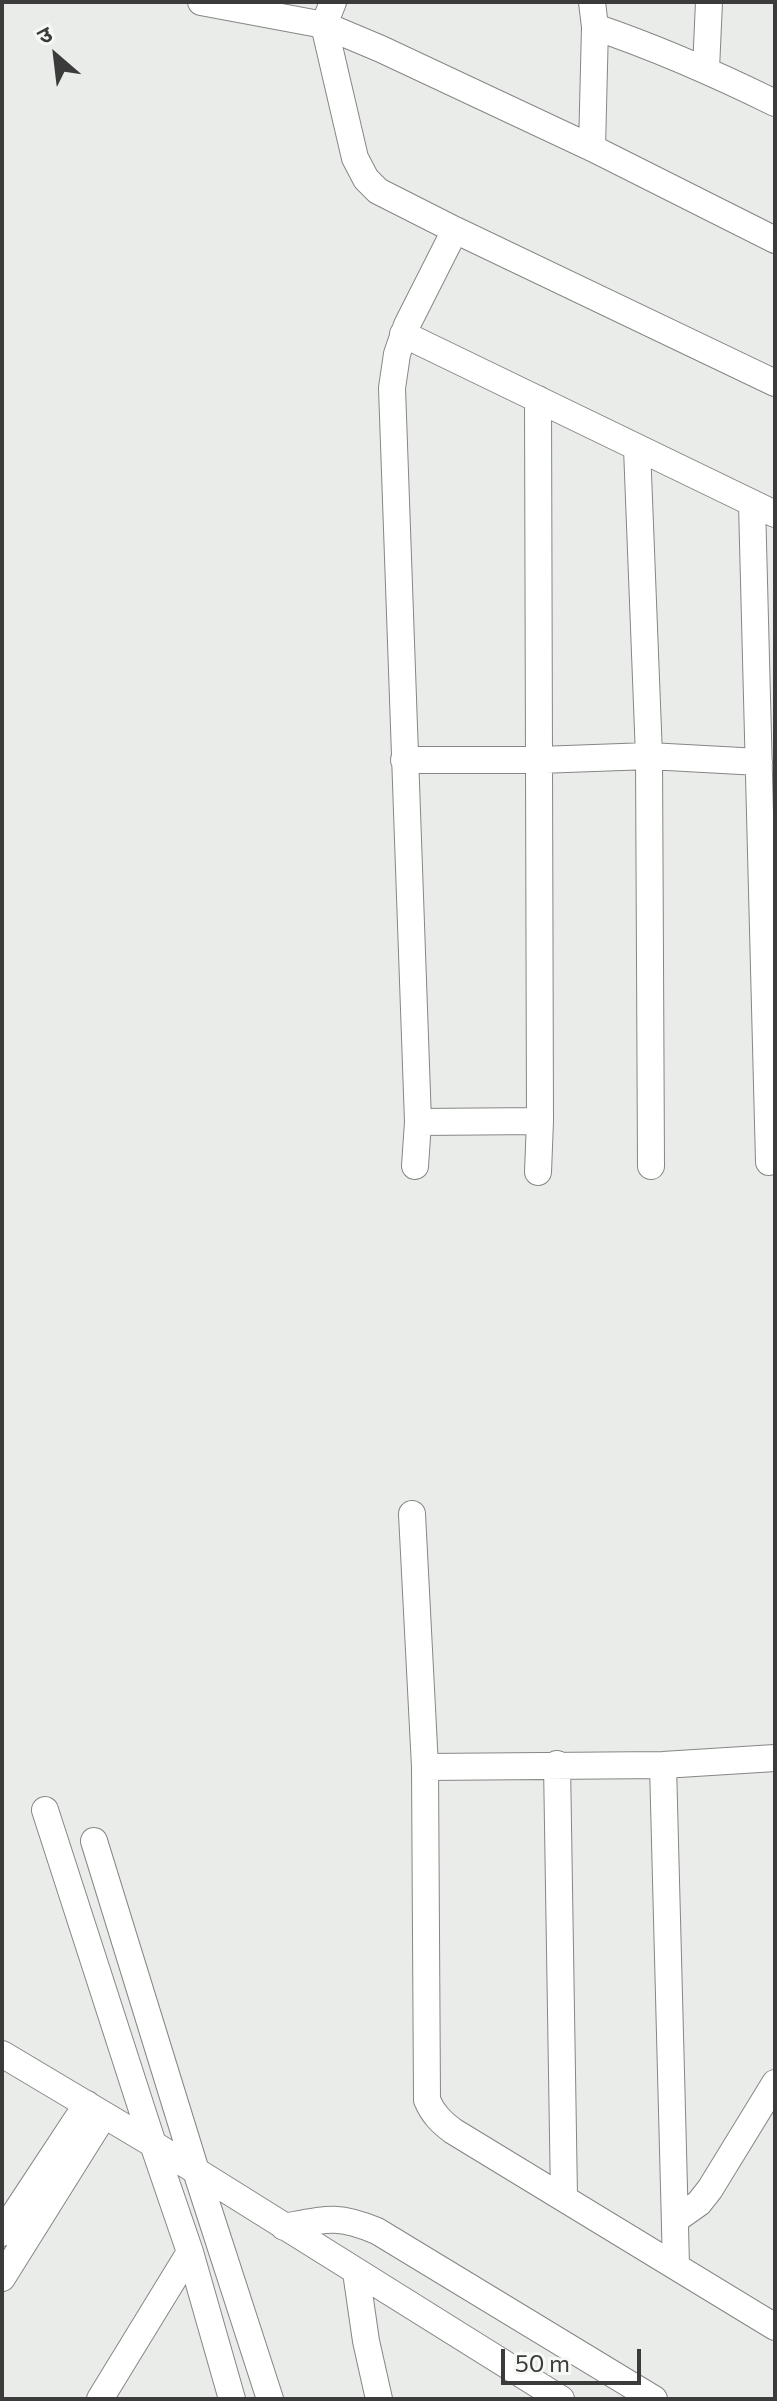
<!DOCTYPE html>
<meta charset="utf-8">
<style>
body{margin:0}
#map{position:relative;width:777px;height:2401px;overflow:hidden;background:#e9ece9;font-family:Commissioner,"Noto Sans Devanagari",sans-serif}
canvas{display:block}
.frame{position:absolute;inset:0;border:4px solid #3a3b3a;pointer-events:none}
.north{position:absolute;left:16px;top:16px;width:80px;height:80px;-webkit-text-stroke:6px #f7f9f6;paint-order:stroke;rotate:332deg;font-size:22px;font-weight:700;line-height:32px;text-align:center;color:#3a3b3a}
.north::after{content:'';display:block;margin:auto;width:28px;height:36px;background:#3a3b3a;clip-path:polygon(50% 0,100% 100%,50% 72%,0 100%)}
.scale{position:absolute;left:501px;top:2349px;width:140px;height:36px;box-sizing:border-box;border:4px solid #3a3b3a;border-top:0;padding-left:10px;font-size:24px;line-height:28px;white-space:nowrap;color:#3a3b3a;-webkit-text-stroke:6px #f7f9f6;paint-order:stroke}
</style>
<div id="map">
<canvas width="777" height="2401"></canvas>
<div class="frame"></div>
<div class="north">उ</div>
<div class="scale">50 m</div>
</div>
<script>
const ctx = document.querySelector('canvas').getContext('2d');
ctx.lineJoin = 'round';
function stroke(path, color, width, dash) { ctx.strokeStyle = color; ctx.lineWidth = width; ctx.lineCap = dash ? 'butt' : 'round'; ctx.setLineDash(dash || []); ctx.stroke(path); }
const minor = new Path2D(`
 M 201,2 L 324,25 L 381,49 L 592,148 L 775,240
 M 333,2 L 324,25 L 355,158 L 366,179 L 378,191 L 455,230 L 407,325 L 397,354 L 392,388 L 418,1122 L 415,1166
 M 595,27 C 657,48 716,74 775,103
 M 706,69 L 709,2
 M 592,148 L 595,27 L 592,2
 M 455,230 L 775,383
 M 403,334 L 775,514
 M 538,399 L 540,1121 L 538,1172
 M 637,448 L 649,756 L 651,1166
 M 752,504 L 769,1162
 M 404,760 L 539,760 L 649,756 L 759,762
 M 418,1122 L 540,1121
 M 412,1514 L 425,1767 L 427,2100 C 433,2114 441,2122 453,2131 L 775,2327
 M 557,1764 L 564,2197
 M 663,1765 L 676,2265
 M 425,1767 L 663,1765 L 775,1758
 M 45,1810 L 153,2144 L 190,2252 L 232,2399
 M 94,1841 L 196,2171 L 270,2399
 M 2,2054 L 153,2144 L 561,2399
 M 675,2220 L 699,2203 L 710,2189 L 775,2083
 M 284,2227 C 325,2219 337,2214 377,2231 L 654,2399
 M 2,2233 L 87,2104
 M 356,2272 L 366,2341 L 379,2399
 M 2,2278 L 104,2115
 M 100,2399 L 190,2252`);
stroke(minor, '#858784', 28);
stroke(minor, '#fff', 26);
</script>
